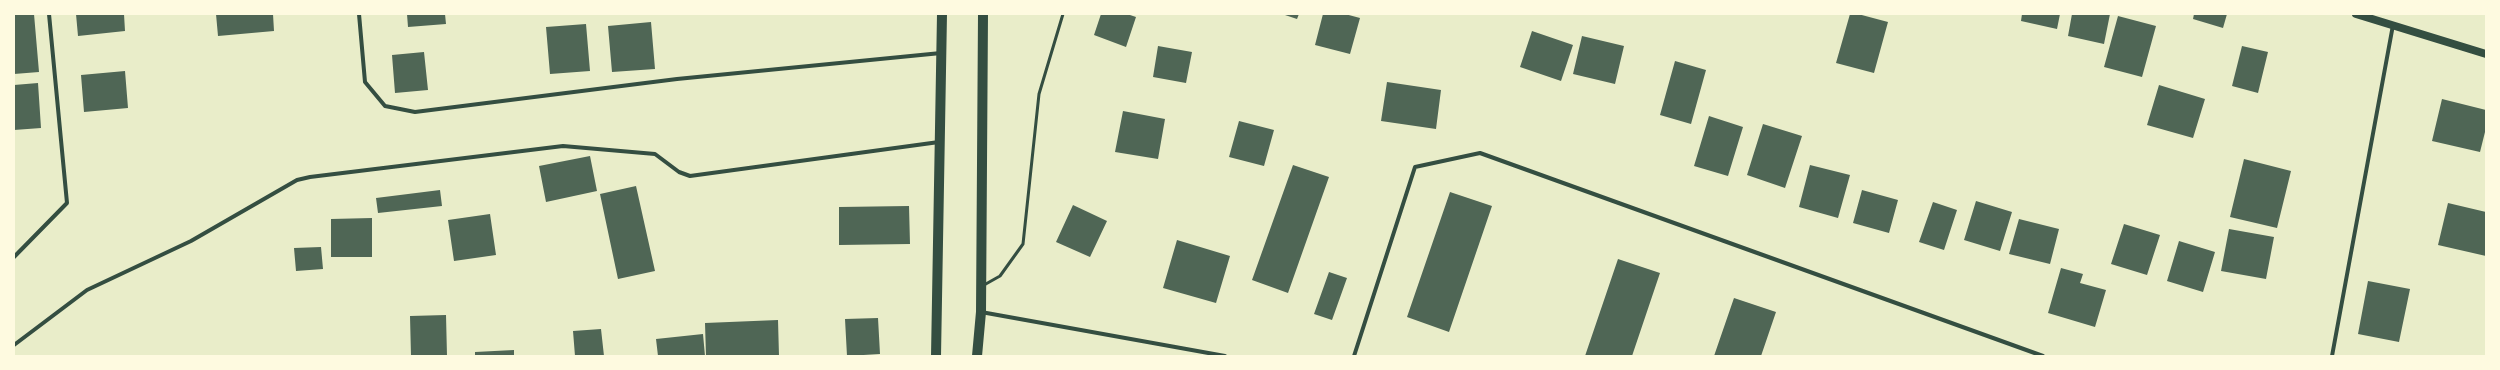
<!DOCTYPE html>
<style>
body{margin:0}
#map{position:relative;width:2500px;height:370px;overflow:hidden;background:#e9edc9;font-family:Barlow,sans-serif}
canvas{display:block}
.frame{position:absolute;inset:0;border:15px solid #fefae0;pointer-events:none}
</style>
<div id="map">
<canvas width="2500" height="370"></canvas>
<div class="frame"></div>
</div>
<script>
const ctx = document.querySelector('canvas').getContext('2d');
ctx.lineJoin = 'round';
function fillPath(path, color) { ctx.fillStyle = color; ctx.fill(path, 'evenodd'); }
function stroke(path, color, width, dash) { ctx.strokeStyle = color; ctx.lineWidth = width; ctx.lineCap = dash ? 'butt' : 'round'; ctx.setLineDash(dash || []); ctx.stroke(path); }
const building = new Path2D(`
 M 14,14 L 34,14 L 39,72 L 14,74 Z
 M 76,14 L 124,14 L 125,31 L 78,36 Z
 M 216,14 L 273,14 L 274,31 L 218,36 Z
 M 407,14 L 445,14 L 446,24 L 408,27 Z
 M 1101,14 L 1127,14 L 1136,17 L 1126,47 L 1094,35 Z
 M 1282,14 L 1299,14 L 1297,19 Z
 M 1323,14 L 1345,14 L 1360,18 L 1350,54 L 1315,45 Z
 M 1850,14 L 1858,14 L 1888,22 L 1874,73 L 1836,63 Z
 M 2022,14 L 2060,14 L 2057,29 L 2021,21 Z
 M 2072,14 L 2110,14 L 2104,44 L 2068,36 Z
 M 2194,14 L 2227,14 L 2223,28 L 2193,19 Z
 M 2118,16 L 2156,26 L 2142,77 L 2104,67 Z
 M 651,22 L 655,69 L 612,72 L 608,26 Z
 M 586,24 L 590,71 L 550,74 L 546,27 Z
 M 1532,31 L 1573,45 L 1561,81 L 1520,67 Z
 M 1582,36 L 1624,46 L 1615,84 L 1573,74 Z
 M 1158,46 L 1192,52 L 1186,83 L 1153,77 Z
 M 2242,46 L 2268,52 L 2258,93 L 2232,86 Z
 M 424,52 L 428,90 L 395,93 L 392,55 Z
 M 1675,61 L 1706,70 L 1691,124 L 1660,115 Z
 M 125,71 L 128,108 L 84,112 L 81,75 Z
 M 1387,82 L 1441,90 L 1436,129 L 1381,121 Z
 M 38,83 L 41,128 L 14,130 L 14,85 Z
 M 2159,85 L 2205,99 L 2193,138 L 2147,125 Z
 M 2442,99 L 2486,110 L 2486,128 L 2480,152 L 2432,141 Z
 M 1123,111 L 1165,119 L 1158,159 L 1115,152 Z
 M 1709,116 L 1743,127 L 1728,176 L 1694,166 Z
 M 1239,121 L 1274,130 L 1264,166 L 1229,157 Z
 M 1763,124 L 1802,136 L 1785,188 L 1747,175 Z
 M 590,156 L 597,191 L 546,202 L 539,166 Z
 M 2244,159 L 2291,171 L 2277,228 L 2230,217 Z
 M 1293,165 L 1329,177 L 1288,293 L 1252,280 Z
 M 1810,165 L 1850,175 L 1838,218 L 1799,207 Z
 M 636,186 L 655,271 L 618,279 L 600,194 Z
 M 440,190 L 442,206 L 378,213 L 376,198 Z
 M 1862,190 L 1898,200 L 1889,233 L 1853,223 Z
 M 1450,192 L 1492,206 L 1449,332 L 1407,317 Z
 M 1976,201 L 2012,212 L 2000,251 L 1964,240 Z
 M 1933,202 L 1957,210 L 1944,250 L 1919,242 Z
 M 2448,203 L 2486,212 L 2486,256 L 2438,245 Z
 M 1073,205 L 1107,221 L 1090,257 L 1056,242 Z
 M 909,206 L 910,244 L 839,245 L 839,207 Z
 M 490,214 L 496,255 L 454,261 L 448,220 Z
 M 372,218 L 372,257 L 331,257 L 331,219 Z
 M 2019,219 L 2059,229 L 2050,264 L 2009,254 Z
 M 2124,224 L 2160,235 L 2147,275 L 2111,264 Z
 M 2229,229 L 2274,237 L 2266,279 L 2221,271 Z
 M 1177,240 L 1230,256 L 1216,303 L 1163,288 Z
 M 2179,241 L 2215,252 L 2203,292 L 2167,281 Z
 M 321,247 L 323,269 L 296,271 L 294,248 Z
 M 1618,259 L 1660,273 L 1632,356 L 1585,356 Z
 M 2061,268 L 2083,274 L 2080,283 L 2106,290 L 2095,327 L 2048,313 Z
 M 1329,272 L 1347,278 L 1332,320 L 1314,314 Z
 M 2368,281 L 2410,289 L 2399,342 L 2358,334 Z
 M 1734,298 L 1776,312 L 1761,356 L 1714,356 Z
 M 446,315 L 447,356 L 411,356 L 410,316 Z
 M 878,318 L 880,354 L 847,356 L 845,319 Z
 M 778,320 L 779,356 L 706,356 L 705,323 Z
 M 601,329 L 604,356 L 575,356 L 573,331 Z
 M 703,334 L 705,356 L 658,356 L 656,339 Z
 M 514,350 L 514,356 L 475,356 L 475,352 Z`);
const service = new Path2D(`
 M 984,285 L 1000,276 L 1023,244 L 1039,94 L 1063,14`);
const minor = new Path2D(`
 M 359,14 L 365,82 L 385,106 L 415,112 L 677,79 L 941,53
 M 14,257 L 67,203 L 49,14
 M 981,312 L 1225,356
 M 14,345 L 87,290 L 191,241 L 297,180 L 310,177 L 563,146 L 655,154 L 679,172 L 690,176 L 939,142
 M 1354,356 L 1415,167 L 1480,153 L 2043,356
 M 2332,356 L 2393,25`);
const secondary = new Path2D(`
 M 2356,14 L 2486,54`);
const primary = new Path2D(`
 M 936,356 L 942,14
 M 977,356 L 981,312 L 983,14`);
fillPath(building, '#4f6655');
stroke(service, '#344e41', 3);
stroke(minor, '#344e41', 4);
stroke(secondary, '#344e41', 8);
stroke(primary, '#344e41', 10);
</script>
